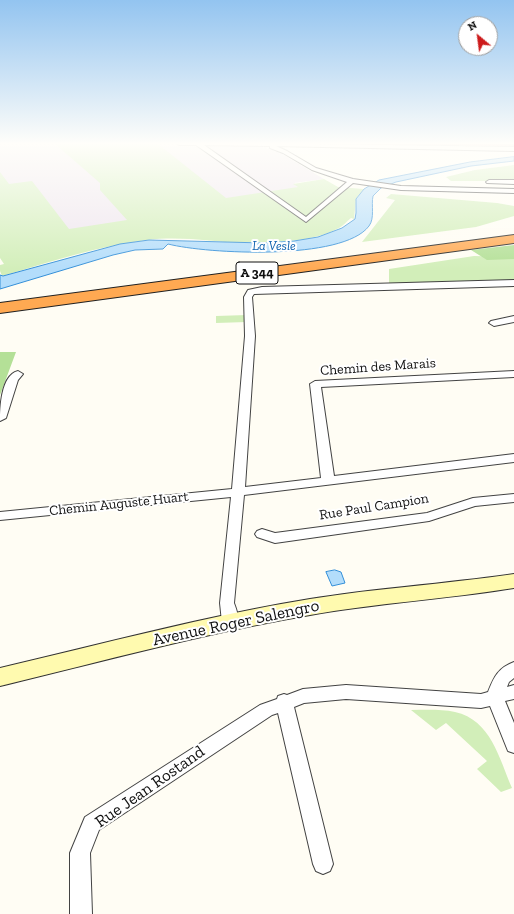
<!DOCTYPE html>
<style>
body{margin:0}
#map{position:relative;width:514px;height:914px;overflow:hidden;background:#fffdf4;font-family:"Zilla Slab",serif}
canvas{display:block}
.north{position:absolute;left:458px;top:16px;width:40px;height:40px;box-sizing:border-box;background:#fff;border:1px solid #9f9f9f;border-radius:50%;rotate:331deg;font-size:11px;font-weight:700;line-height:16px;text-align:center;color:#101010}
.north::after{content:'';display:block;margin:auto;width:14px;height:18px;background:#cd1b1c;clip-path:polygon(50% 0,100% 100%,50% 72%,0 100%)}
</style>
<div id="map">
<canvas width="514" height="914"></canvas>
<div class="north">N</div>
</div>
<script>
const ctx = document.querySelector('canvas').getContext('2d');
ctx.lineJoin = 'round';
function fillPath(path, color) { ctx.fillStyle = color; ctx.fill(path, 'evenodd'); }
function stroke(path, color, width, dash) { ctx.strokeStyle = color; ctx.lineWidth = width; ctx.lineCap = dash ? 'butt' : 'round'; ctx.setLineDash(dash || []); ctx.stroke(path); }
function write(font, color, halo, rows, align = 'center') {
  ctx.font = font + ' "Zilla Slab",serif'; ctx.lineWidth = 4; ctx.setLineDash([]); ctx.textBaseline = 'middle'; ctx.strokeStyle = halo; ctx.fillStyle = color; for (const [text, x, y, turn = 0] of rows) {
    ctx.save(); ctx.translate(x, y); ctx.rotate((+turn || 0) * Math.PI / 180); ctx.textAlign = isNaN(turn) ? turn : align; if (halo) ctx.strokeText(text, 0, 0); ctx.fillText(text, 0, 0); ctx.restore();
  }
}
const industrial = new Path2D(`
 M 0,143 L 109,143 L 258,145 L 282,154 L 324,179 L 294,183 L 299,187 L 133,224 L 66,230 L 0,186 Z`);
const green = new Path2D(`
 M 54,143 L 158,144 L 226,198 L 298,187 L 293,184 L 324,179 L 338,187 L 364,189 L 356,199 L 354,219 L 351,218 C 347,221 343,226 339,228 C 311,243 274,242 244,242 L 245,244 C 213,241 179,236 147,240 C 98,246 50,262 2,276 L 0,271 L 0,265 L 4,264 L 0,258 L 0,172 L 9,184 L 32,181 L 69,229 L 127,220 L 100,190 L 100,183 Z
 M 514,165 L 514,181 L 451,181 L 446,177 L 475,170 Z
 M 391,194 L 497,203 L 514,206 L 514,216 L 476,227 L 362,242 L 395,200 L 386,198 Z
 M 474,256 L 514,257 L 514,281 L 389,284 L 389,269 Z
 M 247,315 L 247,322 L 216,323 L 216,316 Z
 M 411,710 C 425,710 441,709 455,712 C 491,720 499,758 512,788 L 501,792 L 477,769 L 487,761 L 446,723 L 436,730 Z`);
const forest = new Path2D(`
 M 514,245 L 514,259 L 487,260 L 471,250 Z
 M 0,352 L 16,352 L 0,395 Z`);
const water = new Path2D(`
 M 514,157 L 514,161 L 471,166 L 396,182 L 381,188 L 373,196 C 371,205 375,218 369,226 C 343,261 207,254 168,244 L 163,249 L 135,250 L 113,255 L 0,289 L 0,275 L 3,276 L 120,244 L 149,240 L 264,243 L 294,241 L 318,237 L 342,228 L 355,219 L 356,213 L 356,199 L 364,189 L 379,180 L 470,162 Z
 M 335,570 L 341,572 L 345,583 L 332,586 L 326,572 Z`);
const street = new Path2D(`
 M 176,143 L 251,143 L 514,147 L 514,151 L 276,146 L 287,151 L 316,168 L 353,179 L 401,186 L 514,189 L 514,193 L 401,190 L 353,183 L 306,222 L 196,145 L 179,145 ZM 204,145 L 270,146 L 270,148 L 283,153 L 312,170 L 347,182 L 306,217 Z
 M 489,180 L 514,180 L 514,184 L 487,183 L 486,182 Z
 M 514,280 L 514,286 L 254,294 L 252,297 L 255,336 L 245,487 L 321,478 L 310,384 L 315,381 L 514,371 L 514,377 L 321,387 L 334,476 L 514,454 L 514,462 L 244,495 L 234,603 C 237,611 240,619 235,626 L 230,628 L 225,626 L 222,622 L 220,603 L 231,497 L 0,520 L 0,512 L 232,489 L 245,336 L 244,297 L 248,290 L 262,287 Z
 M 514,316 L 514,322 L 494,326 L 489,323 L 491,321 Z
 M 18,371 L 23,374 L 18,380 L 6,418 L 0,421 C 0,408 1,375 18,371 Z
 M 514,494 L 514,502 L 475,506 L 429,521 L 275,543 L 257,537 L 255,534 L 257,531 L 262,529 L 275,533 L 427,513 L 473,498 Z
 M 514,662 L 514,678 L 509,682 L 507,687 L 514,685 L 514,699 L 505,701 L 514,723 L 514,753 L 508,751 L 490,706 L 481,708 L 346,699 L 304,703 L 294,707 L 333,864 L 330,871 L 323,874 L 316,871 L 313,864 L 278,713 L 272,715 L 99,830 L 90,853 L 92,914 L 70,914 L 70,853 L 85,817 L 260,705 L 277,699 L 278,696 L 284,694 L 287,695 L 303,689 L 346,685 L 481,694 L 488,692 C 494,677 498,668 514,662 Z`);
const secondary = new Path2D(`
 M 514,574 L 514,588 C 446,599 378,603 310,615 C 205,633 103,661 0,686 L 0,668 C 103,644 206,616 310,599 C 378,588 446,584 514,574 Z`);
const highway = new Path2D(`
 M 514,235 L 514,243 L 0,313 L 0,303 Z`);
const rail = new Path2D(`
 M 325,143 L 514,145`);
const farWaternames = [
 ["La Vesle",274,246]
];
const shields = [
 [257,273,42]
];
const shieldNames = [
 ["A 344",257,273]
];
const streetNames = [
 ["Chemin des Marais",378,367,-4],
 ["Chemin Auguste Huart",119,504,-6],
 ["Rue Paul Campion",374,507,-9]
];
const nearStreetnames = [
 ["Avenue Roger Salengro",236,623,-12],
 ["Rue Jean Rostand",150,787,-35]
];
fillPath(industrial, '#eee5ef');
fillPath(green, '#d2eeb9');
fillPath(forest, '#b4e097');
fillPath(water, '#b3ddfb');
stroke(water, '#348fd8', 1);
stroke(street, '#434343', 2);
stroke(secondary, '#323232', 2);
stroke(highway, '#212121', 2);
fillPath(street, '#fff');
fillPath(secondary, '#fffaaf');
fillPath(highway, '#ffa952');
stroke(rail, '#cd1b1c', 1.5);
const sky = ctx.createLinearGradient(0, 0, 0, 271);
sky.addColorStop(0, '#93c4f0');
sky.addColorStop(0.53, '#fffefa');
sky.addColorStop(1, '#fffefa00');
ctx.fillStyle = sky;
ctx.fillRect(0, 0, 514, 271);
write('italic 13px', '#0d61ae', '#fff', farWaternames);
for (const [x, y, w] of shields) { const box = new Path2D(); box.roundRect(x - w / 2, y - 11, w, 22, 3); ctx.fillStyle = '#fff'; ctx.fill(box); stroke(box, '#101010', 1); }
write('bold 13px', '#101010', null, shieldNames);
write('14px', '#101010', '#fff', streetNames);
write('17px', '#101010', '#fff', nearStreetnames);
</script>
